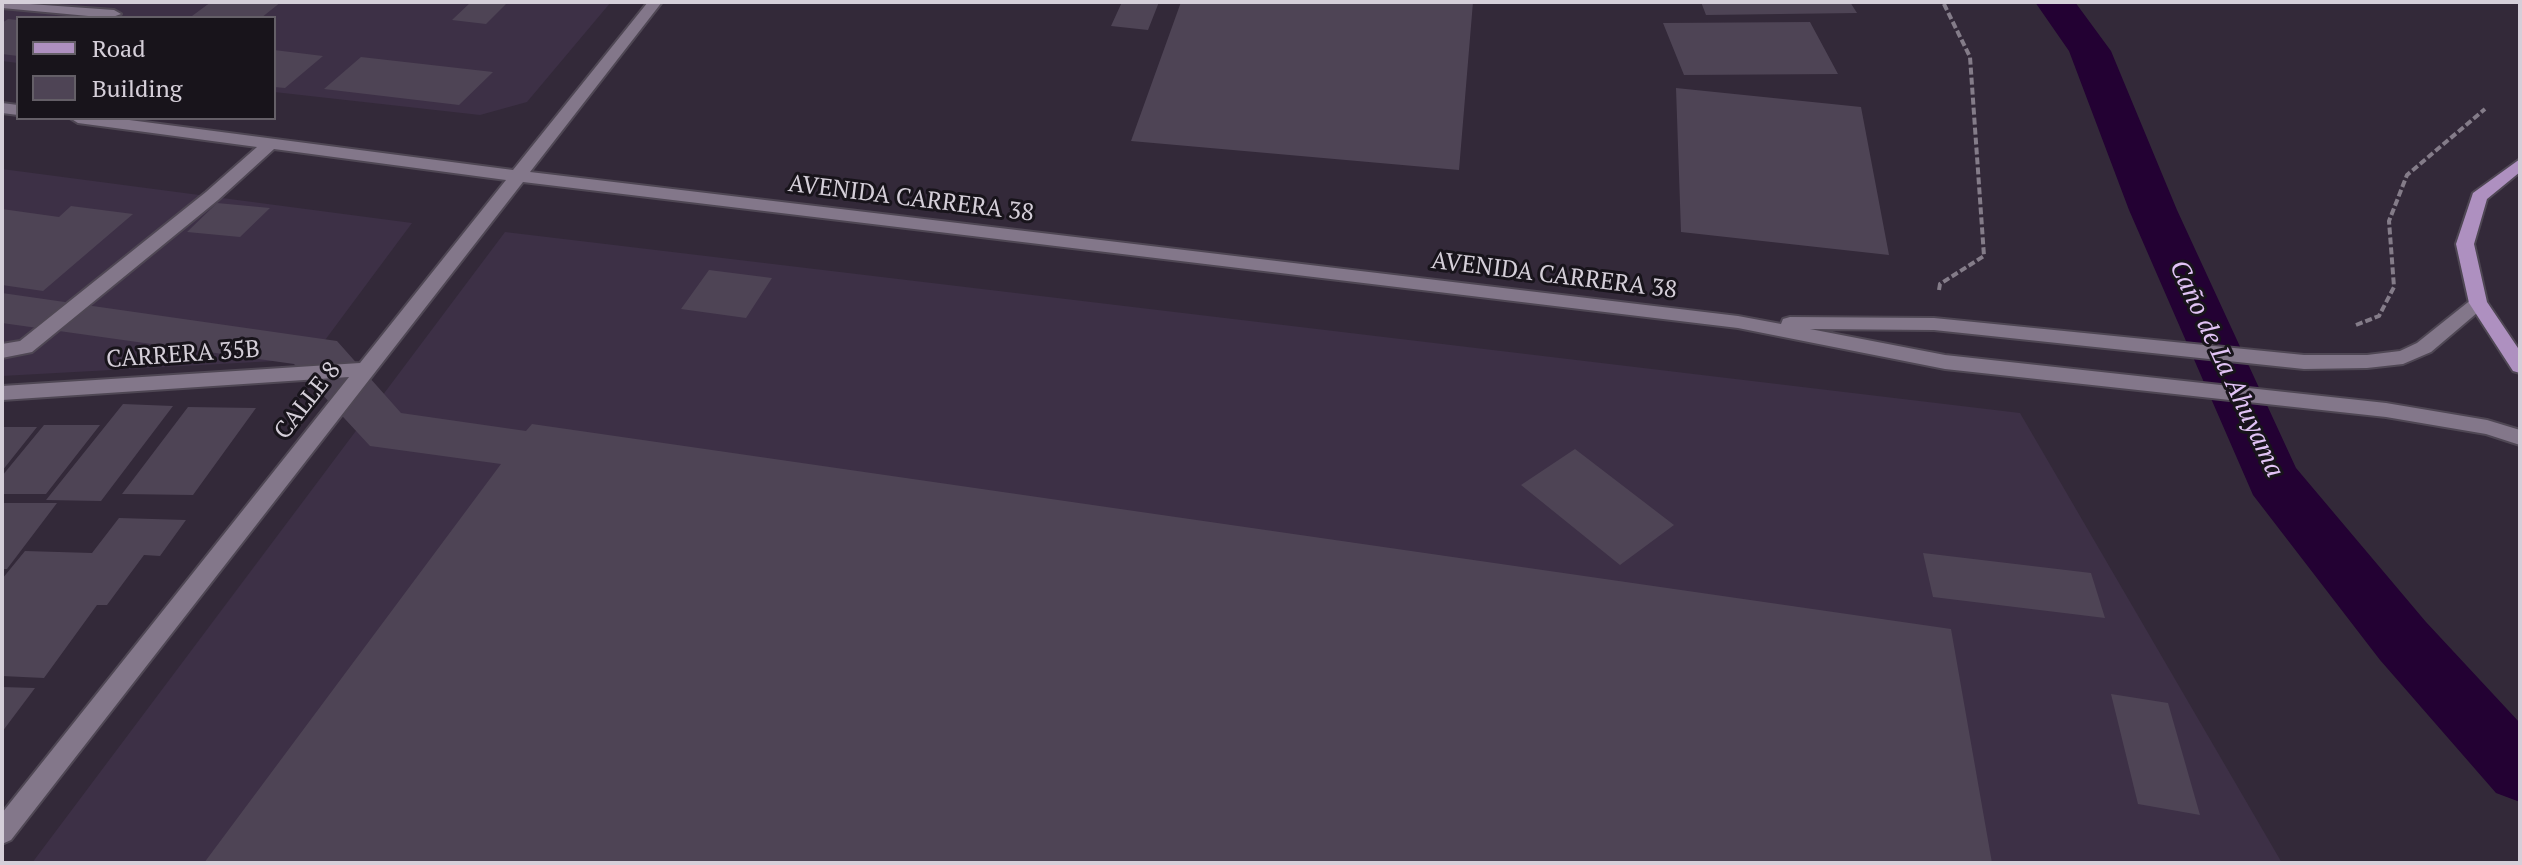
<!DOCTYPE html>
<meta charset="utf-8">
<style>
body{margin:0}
#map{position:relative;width:2522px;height:865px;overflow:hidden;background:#332939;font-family:"PT Serif",serif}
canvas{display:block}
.frame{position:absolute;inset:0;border:4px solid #d5cfd9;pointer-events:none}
.legend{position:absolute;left:16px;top:16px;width:260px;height:104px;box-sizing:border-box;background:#18141b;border:2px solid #645f67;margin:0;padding:10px 14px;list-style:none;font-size:24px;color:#d5cfd9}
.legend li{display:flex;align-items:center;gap:16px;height:40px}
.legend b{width:40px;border:2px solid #645f67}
</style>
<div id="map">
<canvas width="2522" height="865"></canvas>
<div class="frame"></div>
<ul class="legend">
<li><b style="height:10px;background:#ae90c0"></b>Road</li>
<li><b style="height:22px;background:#4e4455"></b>Building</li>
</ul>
</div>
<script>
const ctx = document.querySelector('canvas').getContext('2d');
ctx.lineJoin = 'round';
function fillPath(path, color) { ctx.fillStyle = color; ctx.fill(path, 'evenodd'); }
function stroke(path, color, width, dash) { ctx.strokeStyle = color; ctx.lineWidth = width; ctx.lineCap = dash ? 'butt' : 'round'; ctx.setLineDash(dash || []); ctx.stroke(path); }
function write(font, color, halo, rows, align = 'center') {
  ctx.font = font + ' "PT Serif",serif'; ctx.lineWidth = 6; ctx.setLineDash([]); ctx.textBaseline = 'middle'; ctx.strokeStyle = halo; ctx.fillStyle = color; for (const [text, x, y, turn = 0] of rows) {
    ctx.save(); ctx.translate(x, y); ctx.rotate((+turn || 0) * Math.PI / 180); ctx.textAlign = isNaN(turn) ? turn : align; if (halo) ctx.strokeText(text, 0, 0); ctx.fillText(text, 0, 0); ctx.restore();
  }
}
const built = new Path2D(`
 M 2,2 L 611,2 L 527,102 L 480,115 L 274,92 L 274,18 L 18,18 L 18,63 L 2,61 Z
 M 2,169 L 412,223 L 311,359 L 2,376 Z
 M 505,232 L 2020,413 L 2282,863 L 32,863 Z`);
const canal = new Path2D(`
 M 2035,2 L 2075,2 L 2111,51 L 2177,210 L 2296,468 L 2426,622 L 2520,723 L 2520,802 L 2496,793 L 2380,660 L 2253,495 L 2129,210 L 2069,51 Z`);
const building = new Path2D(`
 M 211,2 L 281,2 L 261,18 L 192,16 Z
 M 471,2 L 508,2 L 486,24 L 452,20 Z
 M 1122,2 L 1159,2 L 1148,30 L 1111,26 Z
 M 1181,2 L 1473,2 L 1459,170 L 1131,141 Z
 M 1701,2 L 1850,2 L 1857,13 L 1706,15 Z
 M 8,19 L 18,20 L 18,56 L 2,54 L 2,23 Z
 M 1810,22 L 1838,74 L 1684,75 L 1663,23 Z
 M 274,50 L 323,56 L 285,88 L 274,87 Z
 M 361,57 L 493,72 L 459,105 L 324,89 Z
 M 1676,88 L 1861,107 L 1889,255 L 1681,232 Z
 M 217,203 L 270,208 L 240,237 L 187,232 Z
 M 71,206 L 133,214 L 43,291 L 2,285 L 2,209 L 59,217 Z
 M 709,270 L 772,278 L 746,318 L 681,309 Z
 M 2,293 L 337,341 L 401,413 L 526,431 L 532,424 L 1951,629 L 1992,863 L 204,863 L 501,464 L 370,446 L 294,364 L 2,323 Z
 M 123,404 L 173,406 L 101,501 L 46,500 Z
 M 188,407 L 256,408 L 193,495 L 122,494 Z
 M 44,425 L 100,425 L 46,494 L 2,494 L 2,476 Z
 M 2,427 L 37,427 L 2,471 Z
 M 1575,449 L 1674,525 L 1620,565 L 1521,485 Z
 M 2,503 L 57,503 L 7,569 L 2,569 Z
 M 119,518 L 186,520 L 160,556 L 144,555 L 107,605 L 97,605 L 44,678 L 2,676 L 2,579 L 25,551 L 92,553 Z
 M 1923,553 L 2091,573 L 2105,618 L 1933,597 Z
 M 2,687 L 35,688 L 2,732 Z
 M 2111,694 L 2168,703 L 2200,815 L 2138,804 Z`);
const path = new Path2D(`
 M 1939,290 L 1940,284 L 1984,256 L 1970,57 L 1943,2
 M 2356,325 L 2379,316 L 2394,287 L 2389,221 L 2407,175 L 2485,109`);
const minor = new Path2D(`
 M 2,2 L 114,10 L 121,14 L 110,18 L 2,8 Z
 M 648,2 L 662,2 L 530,172 L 1738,316 L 1781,324 L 1783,319 L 1790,317 L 1934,318 L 2304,355 L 2367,355 L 2400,351 L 2417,343 L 2472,299 L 2478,297 L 2487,303 L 2484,307 L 2431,352 L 2403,364 L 2367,368 L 2304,369 L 1934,330 L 1810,329 L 1945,355 L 2386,403 L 2487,420 L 2520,430 L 2520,445 L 2486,434 L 2386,417 L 1945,369 L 1738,328 L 523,182 L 11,840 L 2,844 L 2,813 L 349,377 L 2,400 L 2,386 L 360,363 L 506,180 L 274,149 L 218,200 L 32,352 L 2,358 L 2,344 L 20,341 L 206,192 L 257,147 L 78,123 L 70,118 L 114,118 L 513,170 Z
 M 2,103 L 18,105 L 18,115 L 2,113 Z`);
const major = new Path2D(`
 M 2520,159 L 2520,172 L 2487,199 L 2474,244 L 2487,302 L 2520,351 L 2520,373 L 2513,371 L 2469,303 L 2456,244 L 2473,193 Z`);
const streetNames = [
 ["AVENIDA CARRERA 38",911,199,7],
 ["AVENIDA CARRERA 38",1554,276,7],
 ["CARRERA 35B",183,355,-4],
 ["CALLE 8",308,401,-52]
];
const waterNames = [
 ["Caño de La Ahuyama",2226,369,65]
];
fillPath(built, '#3d3046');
fillPath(canal, '#230133');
fillPath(building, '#4e4455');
stroke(minor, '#4f4754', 4);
stroke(major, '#4f4754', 4);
stroke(path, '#847c89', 4, [7, 3]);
fillPath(minor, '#83778a');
fillPath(major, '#ae90c0');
write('24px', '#d5cfd9', '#18141b', streetNames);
write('italic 26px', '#e1c3f5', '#18141b', waterNames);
</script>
